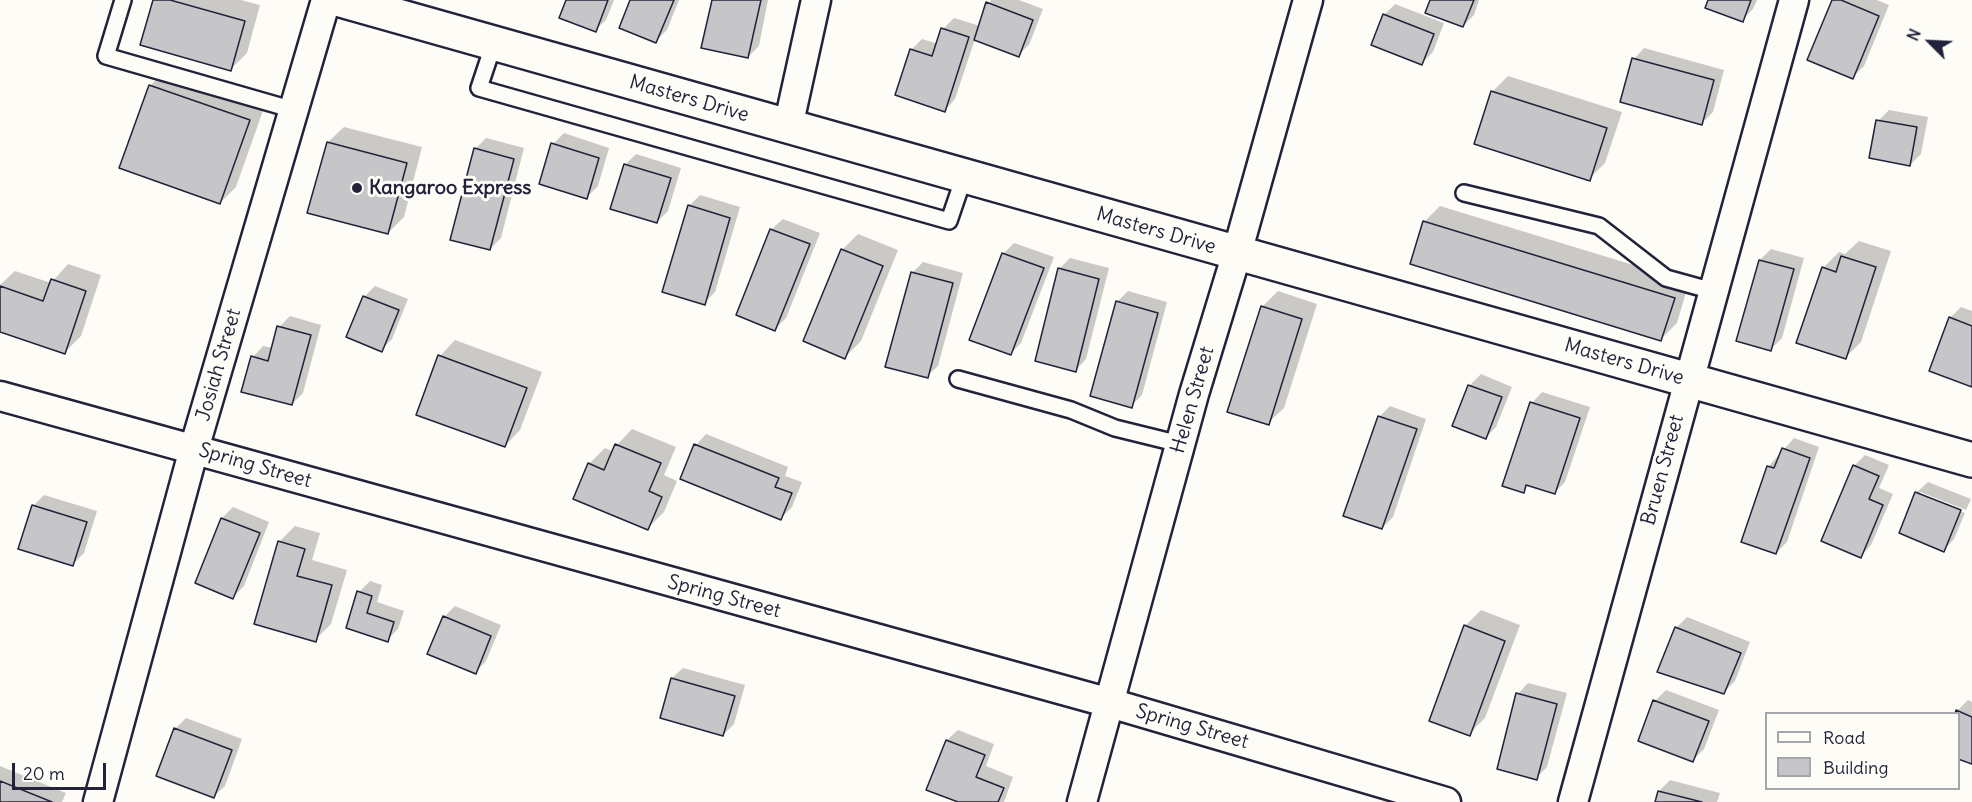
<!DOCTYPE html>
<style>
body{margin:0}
#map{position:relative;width:1972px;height:802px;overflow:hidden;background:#fdfcf7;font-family:Delius,sans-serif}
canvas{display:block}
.legend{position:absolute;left:1765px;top:712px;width:195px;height:78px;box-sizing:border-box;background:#fdfcf7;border:2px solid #a5a5ac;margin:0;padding:8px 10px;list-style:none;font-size:18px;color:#22223b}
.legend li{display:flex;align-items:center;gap:12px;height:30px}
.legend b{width:30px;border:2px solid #a5a5ac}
.north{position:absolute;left:1900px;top:12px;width:60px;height:60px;-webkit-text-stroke:4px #fdfcf7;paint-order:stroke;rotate:294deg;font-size:16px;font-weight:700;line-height:24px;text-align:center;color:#22223b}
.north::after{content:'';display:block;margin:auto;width:21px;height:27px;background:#22223b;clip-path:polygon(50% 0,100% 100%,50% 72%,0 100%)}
.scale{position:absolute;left:12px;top:763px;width:94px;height:27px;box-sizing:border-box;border:3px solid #22223b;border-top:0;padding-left:8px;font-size:18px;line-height:21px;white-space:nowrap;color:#22223b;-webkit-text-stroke:4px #fdfcf7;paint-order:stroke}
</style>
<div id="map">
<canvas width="1972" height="802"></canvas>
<ul class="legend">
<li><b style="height:8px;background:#fdfcf7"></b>Road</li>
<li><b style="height:16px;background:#c6c6c8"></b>Building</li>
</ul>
<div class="north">N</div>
<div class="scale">20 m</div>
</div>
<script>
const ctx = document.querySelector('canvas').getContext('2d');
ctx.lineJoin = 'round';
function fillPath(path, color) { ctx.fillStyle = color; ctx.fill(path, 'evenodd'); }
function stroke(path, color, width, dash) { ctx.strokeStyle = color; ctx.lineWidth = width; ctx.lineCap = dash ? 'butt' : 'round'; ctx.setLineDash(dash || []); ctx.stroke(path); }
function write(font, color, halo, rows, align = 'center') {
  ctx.font = font + ' Delius,sans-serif'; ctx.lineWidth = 6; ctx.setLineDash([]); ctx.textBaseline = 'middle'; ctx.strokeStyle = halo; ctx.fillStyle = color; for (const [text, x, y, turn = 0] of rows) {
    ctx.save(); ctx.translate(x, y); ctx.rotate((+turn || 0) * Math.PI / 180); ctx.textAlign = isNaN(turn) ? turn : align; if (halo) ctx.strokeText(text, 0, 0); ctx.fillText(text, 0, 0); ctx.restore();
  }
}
const shadow = new Path2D(`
 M 154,0 L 241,0 L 260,5 L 247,53 L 231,69 Z
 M 568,0 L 614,0 L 606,20 L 595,30 Z
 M 632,0 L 679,0 L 667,30 L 656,41 Z
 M 714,0 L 768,0 L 759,46 L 748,57 Z
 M 991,0 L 1019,0 L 1043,9 L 1029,45 L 1018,55 L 975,39 L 955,99 L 945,110 L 911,50 L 922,39 L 938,44 L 943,29 L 954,18 L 980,26 Z
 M 1431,0 L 1479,0 L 1474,15 L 1463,26 Z
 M 1710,0 L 1757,0 L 1753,9 L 1742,20 Z
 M 1833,0 L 1877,0 L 1889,5 L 1864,66 L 1853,77 Z
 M 1395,4 L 1444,23 L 1433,52 L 1422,63 L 1384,15 Z
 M 1644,48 L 1724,70 L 1713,112 L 1702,123 L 1634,59 Z
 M 166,70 L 265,105 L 236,187 L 220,203 L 150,86 Z
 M 1508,76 L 1622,112 L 1605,163 L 1589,179 L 1492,92 Z
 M 1889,110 L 1928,117 L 1921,154 L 1910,165 L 1878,121 Z
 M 344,127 L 422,147 L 404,217 L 388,233 L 328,142 Z
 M 564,133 L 609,148 L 598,186 L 587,197 L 553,144 Z
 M 486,138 L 524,148 L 501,238 L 490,249 L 475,149 Z
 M 636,154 L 681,168 L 668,211 L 657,222 L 625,165 Z
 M 700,195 L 740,207 L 715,292 L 704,303 L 689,206 Z
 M 1440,206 L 1689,282 L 1677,323 L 1661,339 L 1424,222 Z
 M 783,219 L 820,233 L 786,318 L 775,329 L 738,315 L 772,229 Z
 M 858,234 L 898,250 L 861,341 L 845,357 L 842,250 Z
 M 1859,241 L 1891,251 L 1861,342 L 1845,358 L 1823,268 L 1839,252 L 1845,254 Z
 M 1014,243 L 1054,257 L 1021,343 L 1010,354 L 1003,254 Z
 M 1771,249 L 1804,258 L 1782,338 L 1771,349 L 1760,260 Z
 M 1070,258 L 1109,268 L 1086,359 L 1076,370 L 1059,269 Z
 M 923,262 L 963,273 L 938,366 L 927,376 L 912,273 Z
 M 68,264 L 101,275 L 81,336 L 65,352 L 0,330 L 0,285 L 15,271 L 51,283 Z
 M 375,286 L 408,299 L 392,339 L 381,350 L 364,297 Z
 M 1128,291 L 1167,302 L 1142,395 L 1131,406 L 1117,302 Z
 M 1278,291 L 1317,304 L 1284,408 L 1268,423 L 1262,307 Z
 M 1961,307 L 1972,311 L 1972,386 L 1950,318 Z
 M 290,316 L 321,325 L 303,393 L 292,404 L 253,357 L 263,346 L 273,348 L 279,327 Z
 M 455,340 L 542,372 L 520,430 L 505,446 L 440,356 Z
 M 1481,374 L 1512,387 L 1496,427 L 1485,438 L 1454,426 L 1470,385 Z
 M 1542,392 L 1590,407 L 1565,482 L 1554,493 L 1530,484 L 1523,491 L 1532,403 Z
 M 1390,406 L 1426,419 L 1393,517 L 1382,528 L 1379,417 Z
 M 632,429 L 676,447 L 664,475 L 677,481 L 664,512 L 648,528 L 589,464 L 605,448 L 614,452 L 617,445 Z
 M 706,434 L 788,467 L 785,476 L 802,482 L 792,507 L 781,518 L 696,445 Z
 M 1794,438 L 1819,447 L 1787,542 L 1776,553 L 1768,467 Z
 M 1865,455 L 1889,465 L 1879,488 L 1893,494 L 1871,545 L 1861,556 L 1854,466 Z
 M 1928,482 L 1971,499 L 1966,510 L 1920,492 L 1920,495 L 1965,513 L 1954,539 L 1944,550 L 1901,533 L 1917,492 Z
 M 44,495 L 97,511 L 84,553 L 73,564 L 33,506 Z
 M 233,507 L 269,522 L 244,586 L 233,597 L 197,582 L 222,518 Z
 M 295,526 L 320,533 L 312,560 L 347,570 L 331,624 L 315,640 L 279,542 Z
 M 370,581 L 382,585 L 377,602 L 404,611 L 398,629 L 387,640 L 347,627 L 359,592 Z
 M 455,606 L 501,625 L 486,661 L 476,672 L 444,617 Z
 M 1481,610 L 1520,625 L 1485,718 L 1469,734 L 1465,626 Z
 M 1687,617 L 1750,642 L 1735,681 L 1724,692 L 1676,628 Z
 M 683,668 L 745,685 L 734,724 L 723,735 L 672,678 Z
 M 1528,683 L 1567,693 L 1547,767 L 1536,778 L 1518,694 Z
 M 1666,690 L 1719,710 L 1704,749 L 1693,760 L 1640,740 L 1655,701 Z
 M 1968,700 L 1972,702 L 1972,763 L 1957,711 Z
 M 186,718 L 242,739 L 225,786 L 214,796 L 175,729 Z
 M 958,730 L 994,744 L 986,766 L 1013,777 L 1004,802 L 962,802 L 928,789 L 947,740 Z
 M 0,766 L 66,793 L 62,802 L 0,802 Z
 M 1670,780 L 1720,793 L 1717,802 L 1657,802 L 1659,791 Z`);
const building = new Path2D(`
 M 153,0 L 170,0 L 245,21 L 231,71 L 140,45 Z
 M 566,0 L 608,0 L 596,32 L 559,18 Z
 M 630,0 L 674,0 L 656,43 L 619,28 Z
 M 712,0 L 761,0 L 748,58 L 701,48 Z
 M 1430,0 L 1474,0 L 1463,27 L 1425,13 Z
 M 1708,0 L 1751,0 L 1743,22 L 1705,8 Z
 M 1832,0 L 1841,0 L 1879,16 L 1853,79 L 1807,60 Z
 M 986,2 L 1033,20 L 1019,57 L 974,40 Z
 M 1383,14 L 1434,34 L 1422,65 L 1371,45 Z
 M 941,28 L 969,37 L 945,112 L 895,95 L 910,49 L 932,56 Z
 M 1632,58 L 1714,80 L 1702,125 L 1620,102 Z
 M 149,85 L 250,120 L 220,204 L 119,168 Z
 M 1491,91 L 1607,128 L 1590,181 L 1474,144 Z
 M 1876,120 L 1917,127 L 1910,166 L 1869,158 Z
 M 327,142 L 407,163 L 388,234 L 307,213 Z
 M 551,143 L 599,158 L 587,199 L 539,184 Z
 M 474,148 L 514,159 L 490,250 L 450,240 Z
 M 624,164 L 671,178 L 657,223 L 610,209 Z
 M 688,205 L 730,218 L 705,305 L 662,292 Z
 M 1423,221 L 1675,298 L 1661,341 L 1410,264 Z
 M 770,229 L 810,244 L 775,331 L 736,315 Z
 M 841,249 L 883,266 L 845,359 L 803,341 Z
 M 1002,253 L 1044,268 L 1011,355 L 969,340 Z
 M 1841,256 L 1876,267 L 1846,359 L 1796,343 L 1822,267 L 1836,272 Z
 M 1759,260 L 1794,269 L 1771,351 L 1736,341 Z
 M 1058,268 L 1099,279 L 1076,372 L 1035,361 Z
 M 911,272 L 953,283 L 928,378 L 885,367 Z
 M 51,279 L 86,291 L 65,354 L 0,332 L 0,286 L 43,301 Z
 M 363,296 L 399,310 L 382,352 L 346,337 Z
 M 1116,301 L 1158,313 L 1132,408 L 1090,396 Z
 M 1261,306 L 1302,319 L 1269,425 L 1227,412 Z
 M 1949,317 L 1972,326 L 1972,387 L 1929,371 Z
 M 277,326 L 311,335 L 292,405 L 241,392 L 251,356 L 268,361 Z
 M 438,355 L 527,388 L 505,447 L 416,415 Z
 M 1468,385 L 1502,397 L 1486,439 L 1452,426 Z
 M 1530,402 L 1580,418 L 1555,494 L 1526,485 L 1524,493 L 1502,486 Z
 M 1378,416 L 1417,429 L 1382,529 L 1343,516 Z
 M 615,444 L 661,463 L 649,491 L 662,497 L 648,530 L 573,499 L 588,463 L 604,470 Z
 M 694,444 L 779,478 L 775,487 L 792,493 L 781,520 L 680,479 Z
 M 1782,448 L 1810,458 L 1776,554 L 1741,542 L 1767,466 L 1774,468 Z
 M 1853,465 L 1879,476 L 1869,499 L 1883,505 L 1861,558 L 1821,541 Z
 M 1915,492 L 1961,510 L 1944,552 L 1899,533 Z
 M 32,505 L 87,522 L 73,566 L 18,549 Z
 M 221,518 L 260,533 L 233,599 L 195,583 Z
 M 278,541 L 305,549 L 297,576 L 332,585 L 316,642 L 254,624 Z
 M 357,591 L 372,596 L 367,613 L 394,622 L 388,642 L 346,628 Z
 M 443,616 L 491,636 L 476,674 L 427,654 Z
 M 1464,625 L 1505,641 L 1470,736 L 1429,721 Z
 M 1675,627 L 1741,653 L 1724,694 L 1657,672 Z
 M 671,678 L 735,696 L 723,736 L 660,718 Z
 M 1516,693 L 1557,704 L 1537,780 L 1497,769 Z
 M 1653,700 L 1709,721 L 1693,762 L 1638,741 Z
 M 1956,710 L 1972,717 L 1972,764 L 1958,759 L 1958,714 L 1955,714 Z
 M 174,728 L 232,750 L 214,798 L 156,776 Z
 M 946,740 L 985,755 L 976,777 L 1004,788 L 998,802 L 958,802 L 926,790 Z
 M 0,781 L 52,802 L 0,802 Z
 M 1658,791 L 1702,802 L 1655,802 Z`);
const lane = new Path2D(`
 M 123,0 L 106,56 L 294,110
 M 494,43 L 479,88 L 949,221 L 964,177
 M 1464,193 L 1599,226 L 1666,278 L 1713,291
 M 958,379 L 1071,410 L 1115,428 L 1180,444`);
const street = new Path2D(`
 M 788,127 L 816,0
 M 0,396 L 1110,703 L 1446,802
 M 98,802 L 194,449 L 326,0
 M 1082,802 L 1194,394 L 1237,253 L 1308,0
 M 1573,802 L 1794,0`);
const secondary = new Path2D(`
 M 341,0 L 1972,460`);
const markers = [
 [357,188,6,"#22223b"]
];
const streetNames = [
 ["Masters Drive",689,99,16],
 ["Masters Drive",1156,231,16],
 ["Masters Drive",1624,362,16],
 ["Josiah Street",219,365,-74],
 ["Helen Street",1193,400,-74],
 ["Spring Street",255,466,16],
 ["Bruen Street",1663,470,-75],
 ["Spring Street",724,597,15],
 ["Spring Street",1192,727,16]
];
const poiNames = [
 ["Kangaroo Express",369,188]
];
fillPath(shadow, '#0003');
fillPath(building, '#c6c6c8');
stroke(building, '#22223b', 1.5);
stroke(lane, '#22223b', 20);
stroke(street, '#22223b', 33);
stroke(secondary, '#22223b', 38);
stroke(lane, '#fdfcf7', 15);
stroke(street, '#fdfcf7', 28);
stroke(secondary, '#fdfcf7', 33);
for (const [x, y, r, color] of markers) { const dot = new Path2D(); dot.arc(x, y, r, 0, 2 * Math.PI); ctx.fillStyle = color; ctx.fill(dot); stroke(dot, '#fdfcf7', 2); }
write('20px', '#22223b', '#fdfcf7', streetNames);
write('bold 20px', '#22223b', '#fdfcf7', poiNames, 'left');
</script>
